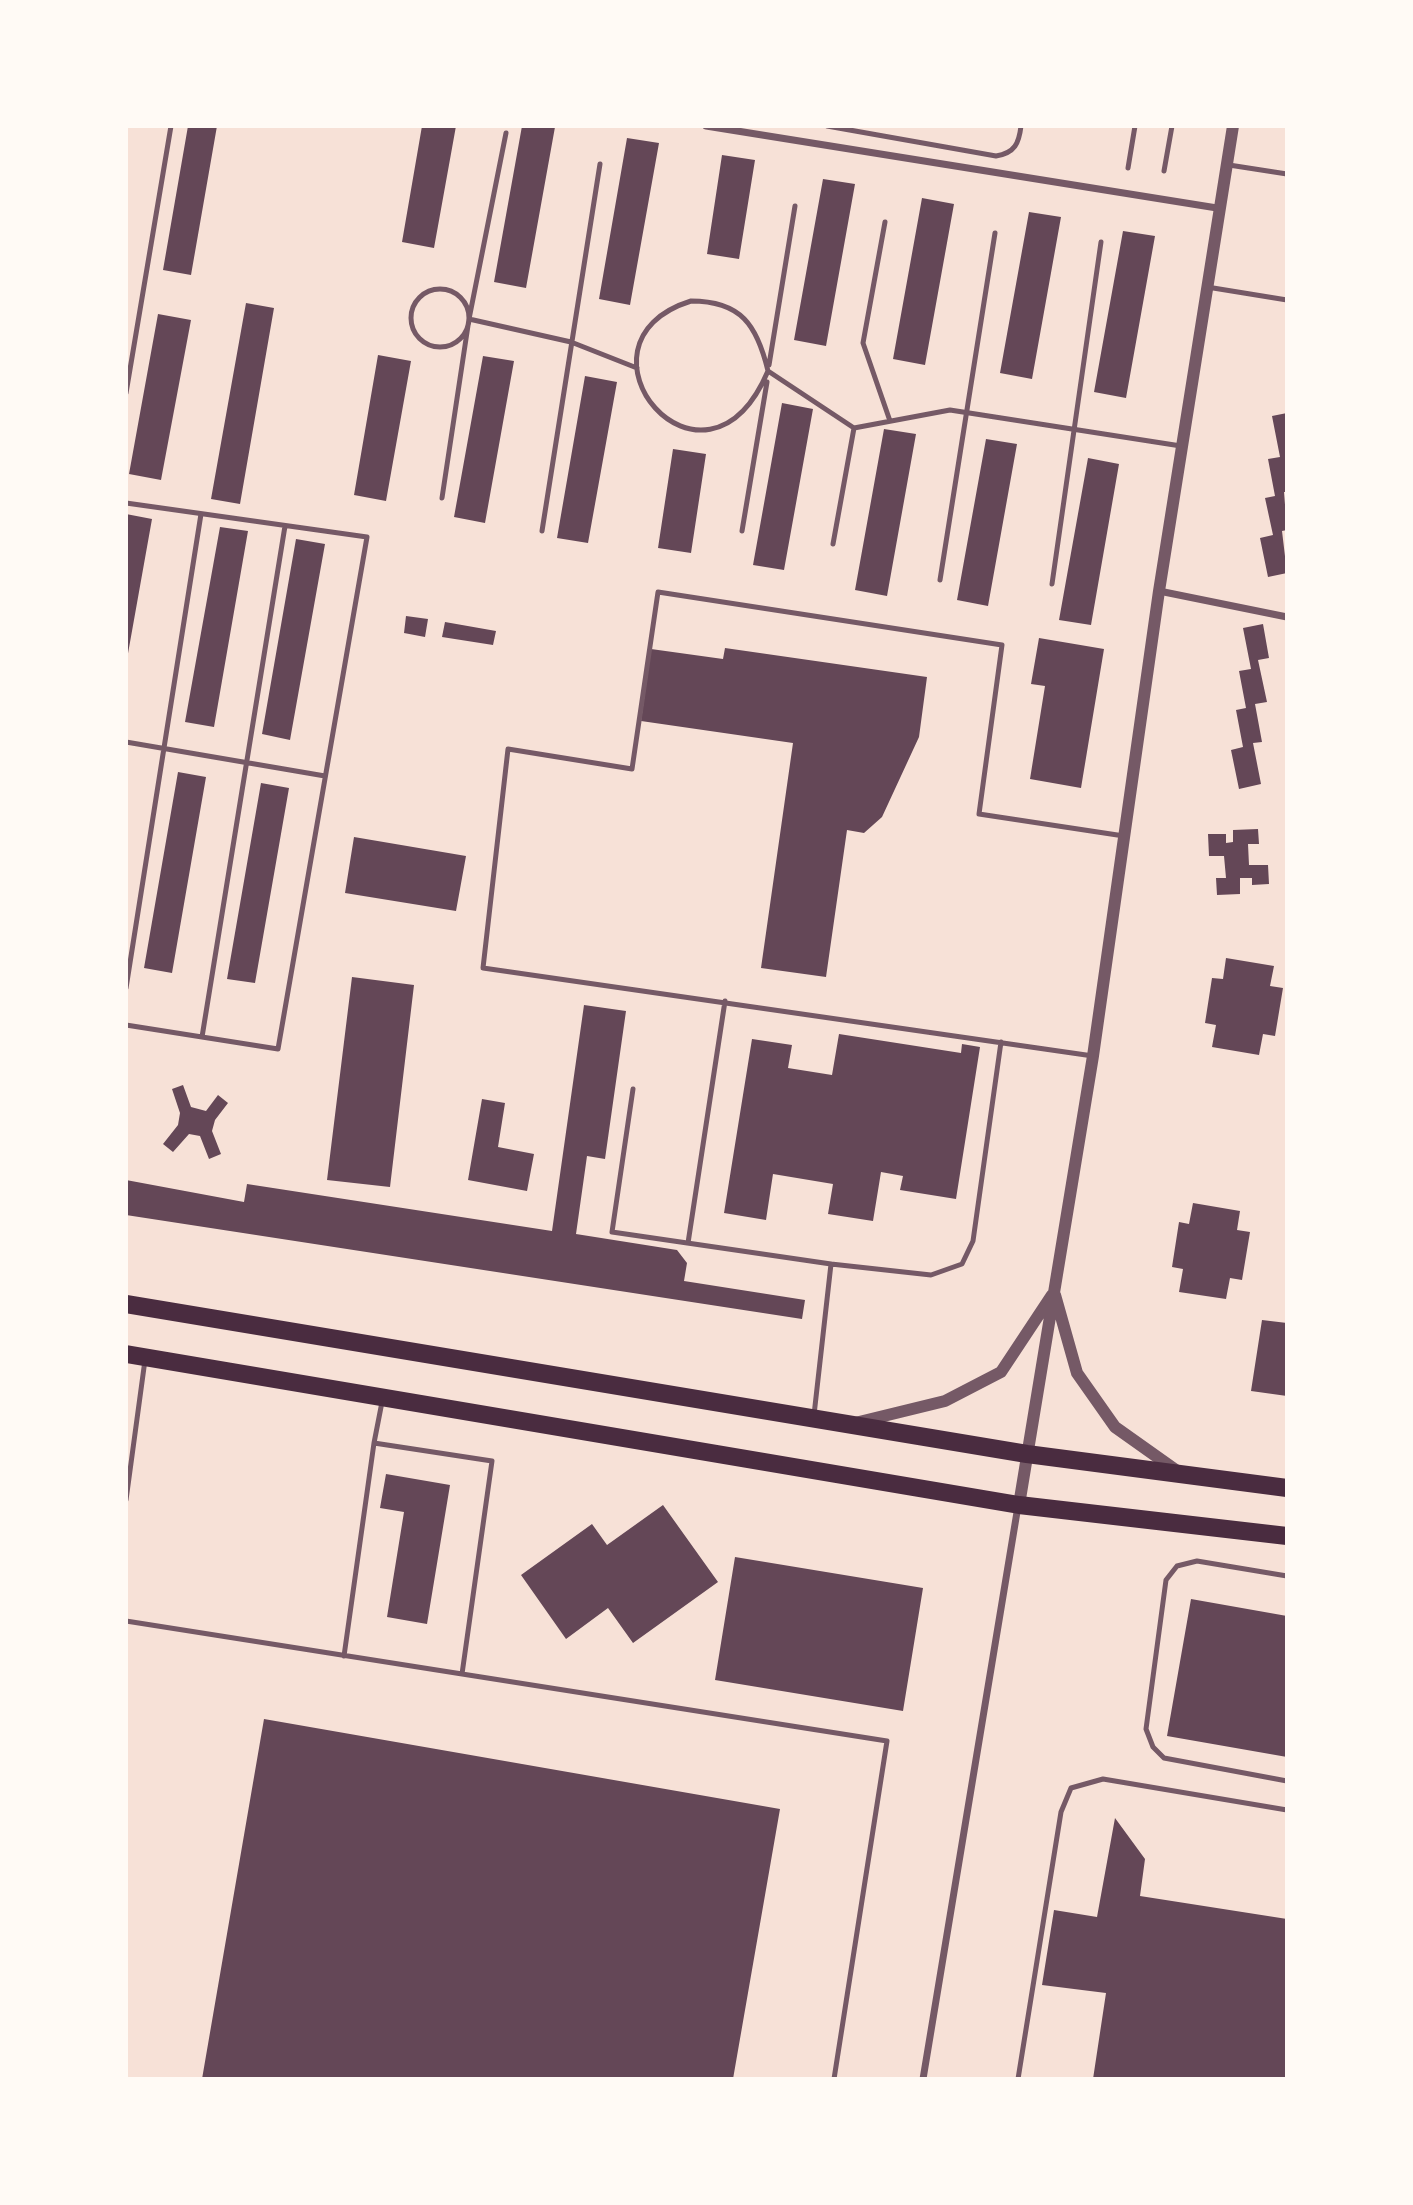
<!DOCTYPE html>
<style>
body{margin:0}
#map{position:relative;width:1413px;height:2205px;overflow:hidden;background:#f7e1d7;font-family:"Public Sans",sans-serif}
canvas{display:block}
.frame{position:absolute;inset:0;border:128px solid #fffaf5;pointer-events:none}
</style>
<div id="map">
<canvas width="1413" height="2205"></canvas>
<div class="frame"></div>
</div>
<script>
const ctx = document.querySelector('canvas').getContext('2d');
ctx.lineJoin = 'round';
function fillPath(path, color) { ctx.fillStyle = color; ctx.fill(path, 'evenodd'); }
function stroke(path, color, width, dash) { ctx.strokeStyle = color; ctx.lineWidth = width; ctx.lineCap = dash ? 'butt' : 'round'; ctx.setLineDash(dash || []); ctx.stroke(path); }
const building = new Path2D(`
 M 188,126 L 217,126 L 191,275 L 163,270 Z
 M 422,126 L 456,126 L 434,248 L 402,242 Z
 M 522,126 L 555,127 L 526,288 L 494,282 Z
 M 627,138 L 659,143 L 630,305 L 599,299 Z
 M 722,155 L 755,160 L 739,259 L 707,254 Z
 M 823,179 L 855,184 L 826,346 L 794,340 Z
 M 922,198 L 954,204 L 925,365 L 893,359 Z
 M 1029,212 L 1061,217 L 1032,379 L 1000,373 Z
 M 1123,231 L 1155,236 L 1126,398 L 1094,392 Z
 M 246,303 L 274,308 L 240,504 L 211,499 Z
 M 158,314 L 191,320 L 161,480 L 129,474 Z
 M 378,355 L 411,361 L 386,501 L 354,495 Z
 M 483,356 L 514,361 L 485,523 L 454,517 Z
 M 585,376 L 617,382 L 588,543 L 557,538 Z
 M 782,403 L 813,409 L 784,570 L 753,565 Z
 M 1287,413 L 1287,492 L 1284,492 L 1287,530 L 1282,531 L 1287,573 L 1268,577 L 1260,538 L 1273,535 L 1265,498 L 1275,496 L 1268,459 L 1280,457 L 1272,416 Z
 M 884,429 L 916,434 L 887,596 L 855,590 Z
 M 986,439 L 1017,444 L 988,606 L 957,600 Z
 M 673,449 L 706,454 L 691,553 L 658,548 Z
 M 1088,458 L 1119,464 L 1091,625 L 1059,620 Z
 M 126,514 L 152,519 L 127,659 L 126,659 Z
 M 220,527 L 248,531 L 214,727 L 185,722 Z
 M 296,539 L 325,544 L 290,740 L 262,734 Z
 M 406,616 L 428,619 L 425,637 L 404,633 Z
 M 445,622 L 496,631 L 493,645 L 442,637 Z
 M 1263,624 L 1269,658 L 1258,660 L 1267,702 L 1255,704 L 1262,742 L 1253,743 L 1261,784 L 1239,789 L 1231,750 L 1243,747 L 1236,710 L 1246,708 L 1239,671 L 1251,669 L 1243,628 Z
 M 1039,638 L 1104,649 L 1081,788 L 1030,779 L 1045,686 L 1031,684 Z
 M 725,648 L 927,677 L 919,737 L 882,817 L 864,833 L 847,830 L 826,977 L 761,968 L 793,743 L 641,721 L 651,649 L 723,659 Z
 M 178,772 L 206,777 L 172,973 L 144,968 Z
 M 261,783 L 289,788 L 255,983 L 227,979 Z
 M 1258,829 L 1259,844 L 1248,844 L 1249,865 L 1268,865 L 1269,884 L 1252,885 L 1252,878 L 1240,878 L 1240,894 L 1217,895 L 1216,878 L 1226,878 L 1224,856 L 1209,856 L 1208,834 L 1226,834 L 1226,843 L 1233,842 L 1233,830 Z
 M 354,837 L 466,856 L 456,911 L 345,893 Z
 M 1226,958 L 1274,966 L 1270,986 L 1283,988 L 1275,1036 L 1263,1034 L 1259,1055 L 1212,1047 L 1216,1025 L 1205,1023 L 1212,978 L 1223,979 Z
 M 352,977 L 414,985 L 390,1187 L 327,1180 Z
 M 584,1005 L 626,1011 L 605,1159 L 587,1156 L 576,1234 L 677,1250 L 687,1263 L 684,1281 L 805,1300 L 802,1319 L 126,1215 L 126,1180 L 244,1202 L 247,1184 L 552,1231 Z
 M 839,1034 L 961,1053 L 962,1044 L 980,1047 L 956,1199 L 900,1190 L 903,1176 L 881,1172 L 873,1221 L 828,1214 L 833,1184 L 773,1174 L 766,1220 L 724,1213 L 752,1039 L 792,1045 L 788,1068 L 832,1075 Z
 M 183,1085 L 191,1107 L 206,1111 L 218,1095 L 228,1103 L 215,1120 L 212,1131 L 221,1154 L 209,1159 L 200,1136 L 189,1134 L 173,1152 L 163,1144 L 178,1125 L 180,1113 L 172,1089 Z
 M 482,1099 L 505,1103 L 498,1147 L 534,1154 L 527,1191 L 468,1180 Z
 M 1193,1203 L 1240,1211 L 1237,1230 L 1250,1232 L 1242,1280 L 1230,1278 L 1226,1299 L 1179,1292 L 1183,1269 L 1172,1267 L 1179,1222 L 1189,1224 Z
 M 1262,1320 L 1287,1323 L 1287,1396 L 1251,1391 Z
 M 386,1474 L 450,1485 L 427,1624 L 387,1617 L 404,1512 L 380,1508 Z
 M 663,1505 L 718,1582 L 633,1643 L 608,1608 L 566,1639 L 521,1575 L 592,1524 L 607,1545 Z
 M 735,1557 L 923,1588 L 903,1711 L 715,1680 Z
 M 1191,1599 L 1287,1616 L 1287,1757 L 1167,1736 Z
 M 264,1719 L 780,1809 L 733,2079 L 202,2079 Z
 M 1115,1818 L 1145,1859 L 1140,1896 L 1287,1919 L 1287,2079 L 1093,2079 L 1106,1993 L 1042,1985 L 1054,1910 L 1097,1917 Z`);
const service = new Path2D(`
 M 827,126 L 996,156 C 1015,153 1019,143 1021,126
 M 1229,165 L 1287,174
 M 1128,168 L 1135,126
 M 1164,171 L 1172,126
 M 885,222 L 863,343 L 890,421
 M 1207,287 L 1287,300
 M411 318a29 29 0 1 1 58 0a29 29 0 1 1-58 0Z
 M 691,301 C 741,301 757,325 768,371 C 704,521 557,343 691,301 Z
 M 469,319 L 571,342 L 637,368
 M 769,365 L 795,206
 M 768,371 L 854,428 L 950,410 L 1181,446
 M 126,393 L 171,126
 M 442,498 L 469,319 L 506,133
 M 126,503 L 367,537 L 278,1049 L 126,1025
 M 542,531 L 600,164
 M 742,531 L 767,382
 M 833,544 L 854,428
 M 940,580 L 995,233
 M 1052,584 L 1101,242
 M 126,742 L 325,776
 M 126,988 L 201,514
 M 202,1037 L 285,526
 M 1093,1056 L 483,968 L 508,749 L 632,769 L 658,592 L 1002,645 L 979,814 L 1124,836
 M 633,1089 L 612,1232 L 831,1264
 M 688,1243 L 725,1001
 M 814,1415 L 831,1264 L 931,1275 L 962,1264 L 973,1241 L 1001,1042
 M 374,1443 L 382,1402
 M 126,1500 L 145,1360
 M 1287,1576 L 1197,1561 L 1177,1566 L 1166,1580 L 1146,1729 L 1153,1747 L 1164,1758 L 1287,1781
 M 126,1621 L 887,1741 L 834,2079
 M 344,1656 L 374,1443 L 492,1461 L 462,1674
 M 1018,2079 L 1061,1812 L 1071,1788 L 1103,1779 L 1287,1810`);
const minor = new Path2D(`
 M 706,126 L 1217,208
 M 1159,591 L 1287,617
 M 923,2079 L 1018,1506`);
const tertiary = new Path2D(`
 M 1055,1295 L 1077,1373 L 1115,1427 L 1177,1471
 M 855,1423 L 945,1401 L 1001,1372 L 1052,1295
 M 1019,1505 L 1093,1056 L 1159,591 L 1233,126`);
const primary = new Path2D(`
 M 126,1304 L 1027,1454 L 1287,1488
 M 126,1354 L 1019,1505 L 1287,1536`);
fillPath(building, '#644757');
stroke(service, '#755966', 5);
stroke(minor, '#755966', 7);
stroke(tertiary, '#755966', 12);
stroke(primary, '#4a2c40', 18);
</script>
